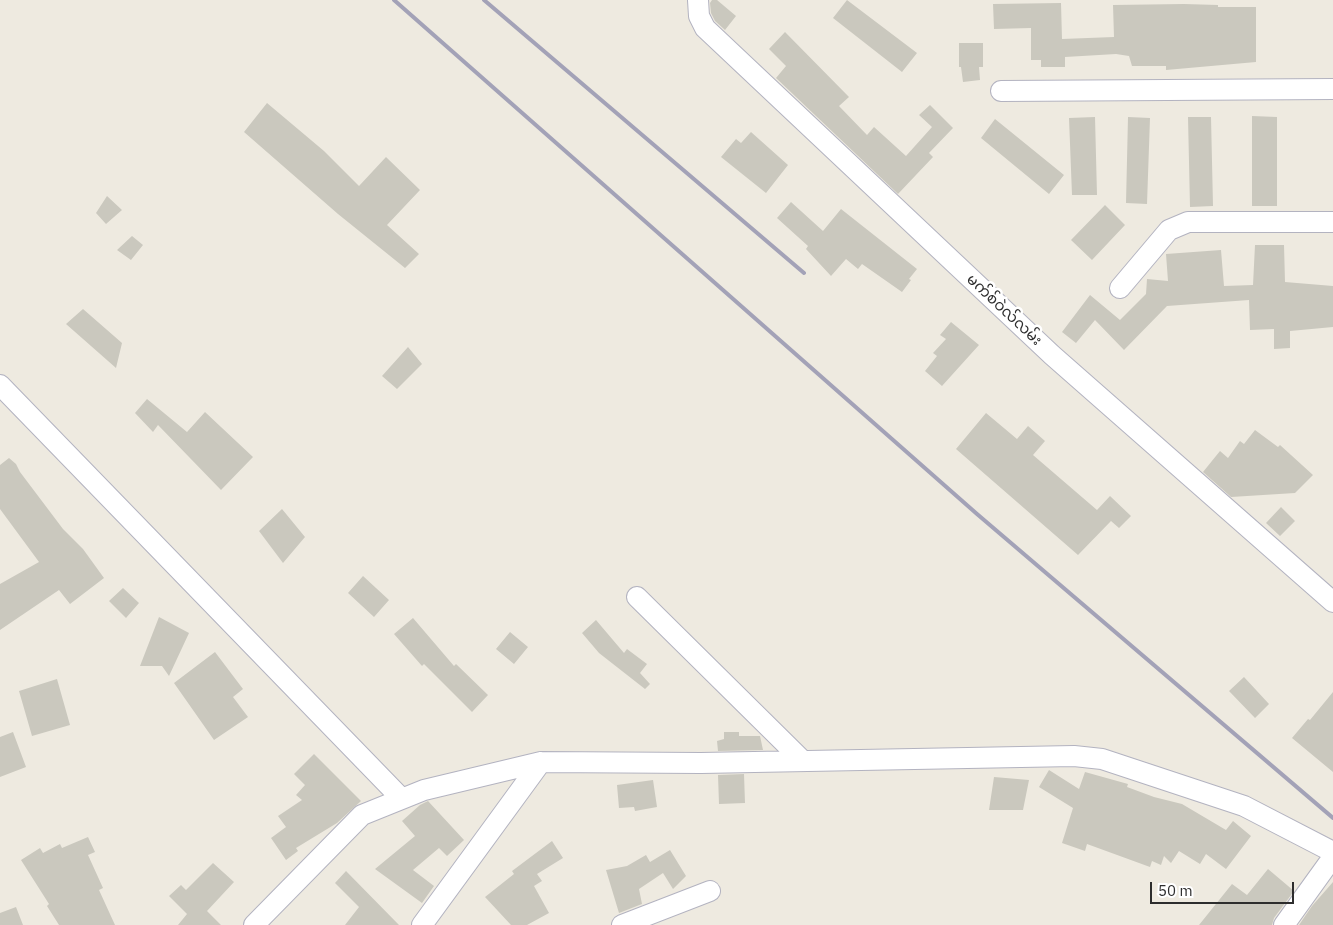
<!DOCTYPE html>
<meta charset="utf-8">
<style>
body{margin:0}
#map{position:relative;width:1333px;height:925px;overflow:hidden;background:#eeeae0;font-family:"IBM Plex Sans",sans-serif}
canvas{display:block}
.scale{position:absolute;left:1150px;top:882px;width:144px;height:22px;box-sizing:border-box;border:2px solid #2d2d2d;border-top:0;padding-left:6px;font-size:15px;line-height:18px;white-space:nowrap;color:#2d2d2d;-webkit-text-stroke:4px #fff;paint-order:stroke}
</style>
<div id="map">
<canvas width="1333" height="925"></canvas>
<div class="scale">50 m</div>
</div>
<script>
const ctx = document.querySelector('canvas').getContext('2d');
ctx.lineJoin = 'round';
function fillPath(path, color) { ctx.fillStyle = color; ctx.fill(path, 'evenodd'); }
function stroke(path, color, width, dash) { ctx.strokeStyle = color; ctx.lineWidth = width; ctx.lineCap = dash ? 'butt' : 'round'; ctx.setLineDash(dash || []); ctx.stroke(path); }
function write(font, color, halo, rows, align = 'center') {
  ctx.font = font + ' "IBM Plex Sans","Noto Sans Myanmar",sans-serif'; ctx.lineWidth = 5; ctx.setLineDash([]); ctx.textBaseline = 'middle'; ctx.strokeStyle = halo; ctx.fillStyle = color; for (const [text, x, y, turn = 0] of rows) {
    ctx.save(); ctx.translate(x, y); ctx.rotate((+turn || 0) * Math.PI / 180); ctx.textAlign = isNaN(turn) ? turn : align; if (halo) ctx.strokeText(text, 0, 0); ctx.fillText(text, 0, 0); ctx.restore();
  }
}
const building = new Path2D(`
 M 712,0 L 717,0 L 736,16 L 725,30 L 715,21 L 711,13 L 710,3 Z
 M 847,0 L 917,53 L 902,72 L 833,18 Z
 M 1061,3 L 1062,39 L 1114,37 L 1113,5 L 1184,4 L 1218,5 L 1218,7 L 1256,7 L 1256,62 L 1166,70 L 1166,66 L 1132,66 L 1129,56 L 1116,54 L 1065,57 L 1065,67 L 1041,67 L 1041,60 L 1031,60 L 1031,28 L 994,29 L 993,4 Z
 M 785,32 L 849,97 L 839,106 L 867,135 L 874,127 L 906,156 L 932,127 L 919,115 L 930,105 L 953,128 L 929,153 L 933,157 L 898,194 L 776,78 L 786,66 L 769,49 Z
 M 959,43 L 983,43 L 983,67 L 979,67 L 980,80 L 963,82 L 961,67 L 959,67 Z
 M 267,103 L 324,151 L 359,186 L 386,157 L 420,190 L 387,225 L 419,254 L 405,268 L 338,214 L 244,132 Z
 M 1252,116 L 1277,117 L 1277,206 L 1252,206 Z
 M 1095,117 L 1097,195 L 1072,195 L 1069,118 Z
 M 1128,117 L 1150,118 L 1147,204 L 1126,203 Z
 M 1188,117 L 1211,117 L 1213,206 L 1190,207 Z
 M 995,119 L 1064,175 L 1049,194 L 981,138 Z
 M 751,132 L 788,165 L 766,193 L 721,157 L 736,139 L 741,143 Z
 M 107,196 L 122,210 L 106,224 L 96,213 Z
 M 791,202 L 823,231 L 841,209 L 917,269 L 909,279 L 911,280 L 902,292 L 862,264 L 858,269 L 846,259 L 831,276 L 806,249 L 808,246 L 777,218 Z
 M 1105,205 L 1125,225 L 1092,260 L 1071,240 Z
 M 132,236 L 143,245 L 131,260 L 117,250 Z
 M 1255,245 L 1284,245 L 1285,282 L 1333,286 L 1333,327 L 1290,331 L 1290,348 L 1274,349 L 1274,329 L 1250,330 L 1249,300 L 1167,306 L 1124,350 L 1095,320 L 1076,343 L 1062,332 L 1090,295 L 1120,320 L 1146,294 L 1147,279 L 1168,281 L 1166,254 L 1221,250 L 1224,286 L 1253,285 Z
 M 83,309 L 122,343 L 116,368 L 66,324 Z
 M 951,322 L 979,345 L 942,386 L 925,371 L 937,356 L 933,353 L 946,339 L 940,335 Z
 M 408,347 L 422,364 L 397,389 L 382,376 Z
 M 147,399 L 187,432 L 205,412 L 253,457 L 221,490 L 158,425 L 153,432 L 135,413 Z
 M 986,413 L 1017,439 L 1028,426 L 1045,441 L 1033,455 L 1097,510 L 1110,496 L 1131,516 L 1119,528 L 1111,521 L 1078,555 L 956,449 Z
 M 1255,430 L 1278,447 L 1280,445 L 1313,475 L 1295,493 L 1231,497 L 1203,472 L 1220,451 L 1228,458 L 1240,441 L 1244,444 Z
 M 9,458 L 16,464 L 20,472 L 63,529 L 83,549 L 104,578 L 70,604 L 59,590 L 0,630 L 0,584 L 39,562 L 0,509 L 0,465 Z
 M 1281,507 L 1295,521 L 1280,536 L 1266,523 Z
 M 282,509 L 305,537 L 283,563 L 259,531 Z
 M 363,576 L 389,600 L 374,617 L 348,593 Z
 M 123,588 L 139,603 L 126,618 L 109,601 Z
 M 159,617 L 189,633 L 169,676 L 162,666 L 140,666 Z
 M 413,618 L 454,666 L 456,664 L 488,695 L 472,712 L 424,664 L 422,666 L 394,634 Z
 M 596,620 L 624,653 L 627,649 L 647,664 L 640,673 L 650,684 L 645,689 L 599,653 L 582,633 Z
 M 510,632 L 528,647 L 514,664 L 496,649 Z
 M 215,652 L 243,689 L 233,697 L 248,717 L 214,740 L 174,683 Z
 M 1244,677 L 1269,704 L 1255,718 L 1229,691 Z
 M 57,679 L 70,725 L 32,736 L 19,691 Z
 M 1333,692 L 1333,772 L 1292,738 L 1308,719 L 1310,720 Z
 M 13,732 L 26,767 L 0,777 L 0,737 Z
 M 724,732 L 739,732 L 739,736 L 760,736 L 763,750 L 718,751 L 717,741 L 724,739 Z
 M 314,754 L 361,801 L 337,823 L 296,848 L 298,851 L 286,860 L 271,838 L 286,827 L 278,816 L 302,800 L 296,795 L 305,785 L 294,774 Z
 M 1049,770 L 1079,789 L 1085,772 L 1128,784 L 1127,787 L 1154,797 L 1182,804 L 1226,830 L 1233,821 L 1251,836 L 1226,869 L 1206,854 L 1200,864 L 1179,851 L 1171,863 L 1164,856 L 1161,865 L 1152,861 L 1150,867 L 1087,844 L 1085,851 L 1062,843 L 1073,808 L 1039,787 Z
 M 744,774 L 745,803 L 719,804 L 718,775 Z
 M 994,777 L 1029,780 L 1023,810 L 989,810 Z
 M 653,780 L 657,807 L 635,811 L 634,807 L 619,808 L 617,785 Z
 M 428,801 L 464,840 L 447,856 L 439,848 L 413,870 L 434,886 L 422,903 L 375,869 L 415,836 L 402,821 L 420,805 Z
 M 88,837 L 95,852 L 88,855 L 103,888 L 99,890 L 115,925 L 59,925 L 47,906 L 49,904 L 21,860 L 40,848 L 43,853 L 60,844 L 62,848 Z
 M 552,841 L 563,858 L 537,874 L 542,881 L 534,886 L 549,913 L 527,925 L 511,925 L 485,897 L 514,874 L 512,871 Z
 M 670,850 L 686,876 L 673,889 L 663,873 L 639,889 L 642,904 L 619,913 L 606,870 L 627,866 L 646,855 L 650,862 Z
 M 213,863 L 234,882 L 207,911 L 221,925 L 178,925 L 187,914 L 169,896 L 181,885 L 186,890 Z
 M 1268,869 L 1294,891 L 1274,918 L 1272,925 L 1199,925 L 1232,884 L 1247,895 Z
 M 346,871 L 399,925 L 345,925 L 359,907 L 335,883 Z
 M 1333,882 L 1333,925 L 1299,925 L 1312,906 Z
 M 16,907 L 23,925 L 0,925 L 0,913 Z`);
const street = new Path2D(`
 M 698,0 L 699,16 L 705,28 L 1052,355 L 1333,602
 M 1001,91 L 1333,89
 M 1120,288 L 1169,230 L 1188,222 L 1333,222
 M 0,385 L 401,798
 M 637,597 L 803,761
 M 254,925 L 362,815 L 424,790 L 541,762 L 701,763 L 1074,756 L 1102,759 L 1244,806 L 1333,852
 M 422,925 L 541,762
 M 622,925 L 710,891
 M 1284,925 L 1333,857`);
const rail = new Path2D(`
 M 394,0 L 977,514 L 1333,818
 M 484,0 L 804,273`);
const streetNames = [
 ["မက်စ်ဝဲလ်လမ်း",1004,310,43]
];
fillPath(building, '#cac8be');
stroke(street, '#b3b3c0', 22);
stroke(street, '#fff', 20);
stroke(rail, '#a3a2b7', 4);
write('15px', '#2d2d2d', '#fff', streetNames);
</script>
